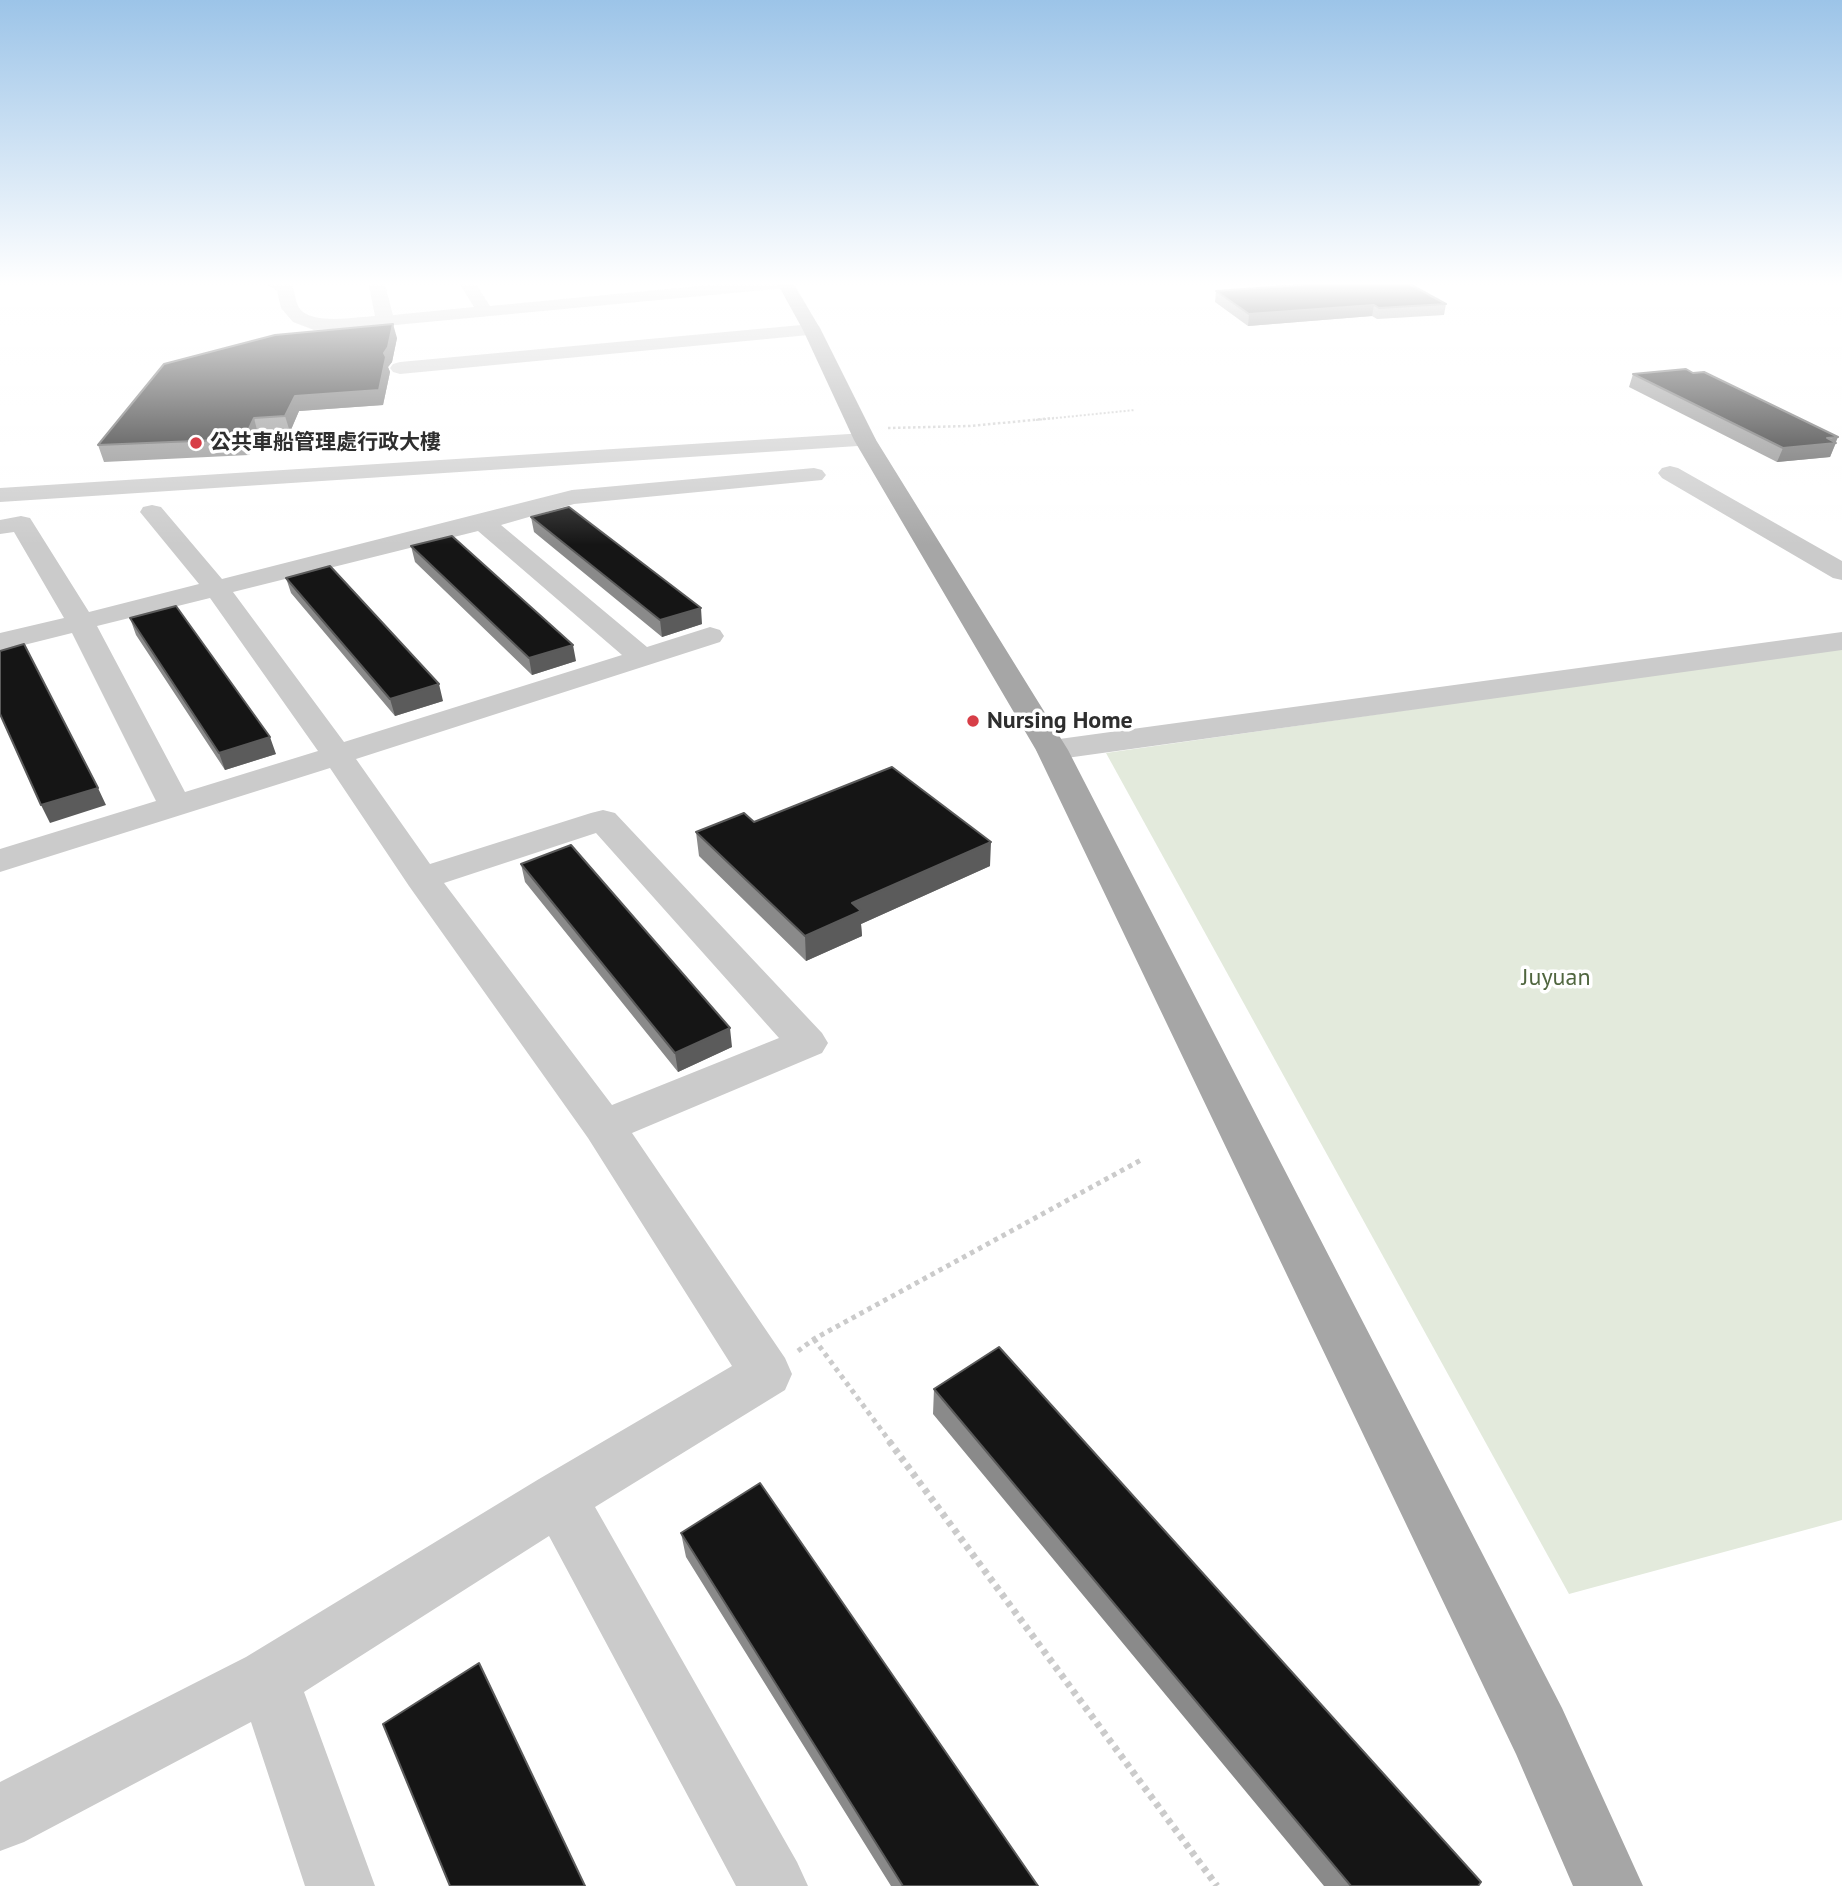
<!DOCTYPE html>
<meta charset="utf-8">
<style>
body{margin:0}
canvas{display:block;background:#fff}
</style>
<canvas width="1842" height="1886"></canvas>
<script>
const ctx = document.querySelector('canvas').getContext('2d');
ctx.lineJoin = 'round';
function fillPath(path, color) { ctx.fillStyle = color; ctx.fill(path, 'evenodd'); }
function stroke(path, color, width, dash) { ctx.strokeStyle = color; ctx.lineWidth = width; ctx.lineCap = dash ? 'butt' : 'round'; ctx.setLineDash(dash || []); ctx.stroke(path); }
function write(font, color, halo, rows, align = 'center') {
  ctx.font = font + ' "PT Sans","Noto Sans TC",sans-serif'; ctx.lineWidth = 7; ctx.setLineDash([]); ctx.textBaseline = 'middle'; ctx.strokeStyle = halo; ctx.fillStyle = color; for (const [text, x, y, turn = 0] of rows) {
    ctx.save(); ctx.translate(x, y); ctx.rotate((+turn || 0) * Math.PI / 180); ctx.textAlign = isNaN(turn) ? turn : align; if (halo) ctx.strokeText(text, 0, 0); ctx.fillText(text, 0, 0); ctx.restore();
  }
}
const green = new Path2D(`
 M 1842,648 L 1842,1520 L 1569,1594 L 1106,753 Z`);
const pathFar3 = new Path2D(`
 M 1036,420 L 1135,410`);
const pathFar2 = new Path2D(`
 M 888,428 L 970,426 L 1054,418`);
const pathFar1 = new Path2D(`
 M 814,1339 L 891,1443
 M 798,1351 L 814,1339 L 1141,1160`);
const path = new Path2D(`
 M 889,1441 L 1217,1886`);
const minor = new Path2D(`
 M 262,281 L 284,281 L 291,284 C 295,291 295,299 298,306 C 308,326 356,317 375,316 L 368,281 L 384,281 L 393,315 L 474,307 L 458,281 L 474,281 L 490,306 L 752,281 L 794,283 L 785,288 L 385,326 L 314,330 L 293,322 L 281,308 L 277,291 Z
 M 812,324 L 819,326 L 821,330 L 819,334 L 400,374 L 393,372 L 390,368 L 393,364 L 400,362 Z
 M 865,433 L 873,435 L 876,440 L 873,445 L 0,502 L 0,488 Z
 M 1670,466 L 1678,468 L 1842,561 L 1842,580 L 1833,578 L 1662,478 L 1658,473 L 1662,468 Z
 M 814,468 L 822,470 L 826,475 L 822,480 L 574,504 L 501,525 L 647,647 L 710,627 L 720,630 L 724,636 L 720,642 L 356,759 L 430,864 L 591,813 L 603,810 L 615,813 L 822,1033 L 828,1043 L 822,1053 L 632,1133 L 785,1358 L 792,1374 L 785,1390 L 595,1507 L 797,1862 L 808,1886 L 736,1886 L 549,1536 L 304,1692 L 375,1886 L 305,1886 L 251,1722 L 24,1842 L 0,1851 L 0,1782 L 246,1657 L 539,1479 L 732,1366 L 588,1138 L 409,886 L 330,768 L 0,872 L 0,849 L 156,801 L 72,633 L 0,651 L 0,633 L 64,618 L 14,532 L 0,534 L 0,520 L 21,516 L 30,518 L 89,612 L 199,584 L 140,512 L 143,507 L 152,505 L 161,507 L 222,579 L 572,490 ZM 478,531 L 622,655 L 344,742 L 233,592 ZM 210,598 L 318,751 L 185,792 L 97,626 ZM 596,833 L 779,1038 L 612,1105 L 444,883 Z
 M 1842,632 L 1842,650 L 1052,760 L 1041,757 L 1036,750 L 1041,743 L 1052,740 Z`);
const major = new Path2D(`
 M 776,281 L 792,281 L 821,330 L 876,440 L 1068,750 L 1562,1708 L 1643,1886 L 1573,1886 L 1516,1754 L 1036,750 L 854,440 L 803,330 Z`);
const wall = new Path2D(`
 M 1308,281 L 1404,281 L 1446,304 L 1444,315 L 1377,319 L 1372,316 L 1248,326 L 1215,302 L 1216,291 L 1312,284 Z
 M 397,338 L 392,362 L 388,367 L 390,372 L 383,405 L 299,411 L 290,432 L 258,434 L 249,455 L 104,462 L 98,445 Z
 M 1633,374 L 1835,442 L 1836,443 L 1830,457 L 1777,462 L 1629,387 Z
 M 531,517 L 702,624 L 662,637 L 534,532 Z
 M 411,546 L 576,661 L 532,675 L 415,562 Z
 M 286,578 L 443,701 L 395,716 L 291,593 Z
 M 130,618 L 276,754 L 225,770 L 136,635 Z
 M 754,822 L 990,866 L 861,924 L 862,936 L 806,961 L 699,856 L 696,832 Z
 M 521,864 L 732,1047 L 678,1072 L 525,882 Z
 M 934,1389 L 1481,1882 L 1478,1886 L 1324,1886 L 933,1414 Z
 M 681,1533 L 1038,1886 L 891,1886 L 686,1557 Z`);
const shadedWall = new Path2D(`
 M 1374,305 L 1372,316 L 1248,326 L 1249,314 Z
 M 393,324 L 397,338 L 392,362 L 388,367 L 390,372 L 383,405 L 299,411 L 290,432 L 285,416 L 295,396 L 384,353 Z
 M 254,418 L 258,434 L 249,455 L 244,439 Z
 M 1838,437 L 1830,457 L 1777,462 L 1783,448 Z
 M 701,608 L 702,624 L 662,637 L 660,620 Z
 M 573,645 L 576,661 L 532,675 L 529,658 Z
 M 439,684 L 443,701 L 395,716 L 390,699 Z
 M 270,737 L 276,754 L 225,770 L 219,753 Z
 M 98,788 L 106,805 L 50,823 L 41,805 Z
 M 991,842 L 990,866 L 861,924 L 862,936 L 806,961 L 805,936 L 852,903 Z
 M 730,1028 L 732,1047 L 678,1072 L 675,1053 Z`);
const building = new Path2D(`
 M 1325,281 L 1404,281 L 1446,304 L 1379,308 L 1374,305 L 1249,314 L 1216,291 L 1328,283 Z
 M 393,324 L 388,347 L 384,353 L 386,357 L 379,390 L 295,396 L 285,416 L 254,418 L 244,439 L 98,445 L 164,364 L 275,335 Z
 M 1686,369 L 1693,373 L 1704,372 L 1838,437 L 1827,438 L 1836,443 L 1783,448 L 1633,374 Z
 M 569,507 L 701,608 L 660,620 L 531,517 Z
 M 452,536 L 573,645 L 529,658 L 411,546 Z
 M 330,566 L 439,684 L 390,699 L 286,578 Z
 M 176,606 L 270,737 L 219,753 L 130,618 Z
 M 24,644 L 98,788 L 41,805 L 0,714 L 0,651 Z
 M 892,767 L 991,842 L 852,903 L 861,911 L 805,936 L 696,832 L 744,813 L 754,822 Z
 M 571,845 L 730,1028 L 675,1053 L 521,864 Z
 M 999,1347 L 1481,1882 L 1478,1886 L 1351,1886 L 934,1389 Z
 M 760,1483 L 1038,1886 L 903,1886 L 681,1533 Z
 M 479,1663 L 585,1886 L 450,1886 L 383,1724 Z`);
const markers = [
 [196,443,7,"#d73e47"],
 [973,721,7,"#d73e47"]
];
const farPoinames = [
 ["公共車船管理處行政大樓",210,443]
];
const poiNames = [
 ["Nursing Home",987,721]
];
const parkNames = [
 ["Juyuan",1556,978]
];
fillPath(green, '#e3eadc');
stroke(pathFar3, '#cbcbcb', 2, [2, 2]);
stroke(pathFar2, '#cbcbcb', 2.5, [2.5, 2.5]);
stroke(pathFar1, '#cbcbcb', 5, [4.5, 4.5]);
stroke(path, '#cbcbcb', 7, [5, 5]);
fillPath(minor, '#cbcbcb');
fillPath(major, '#a6a6a6');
fillPath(wall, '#8a8a8a');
fillPath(shadedWall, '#5b5b5b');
fillPath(building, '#151515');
stroke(building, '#5b5b5b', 2);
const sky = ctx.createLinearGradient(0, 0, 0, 545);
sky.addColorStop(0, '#9cc4e8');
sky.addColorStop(0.52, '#fff');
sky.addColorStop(1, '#ffffff00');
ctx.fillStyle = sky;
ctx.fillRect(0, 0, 1842, 545);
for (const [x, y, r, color] of markers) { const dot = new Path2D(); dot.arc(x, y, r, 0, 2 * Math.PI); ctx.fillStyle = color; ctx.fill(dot); stroke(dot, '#fff', 2.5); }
write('bold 21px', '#2e2e2e', '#fff', farPoinames, 'left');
write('bold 24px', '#2e2e2e', '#fff', poiNames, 'left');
write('24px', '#50663f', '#fff', parkNames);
</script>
